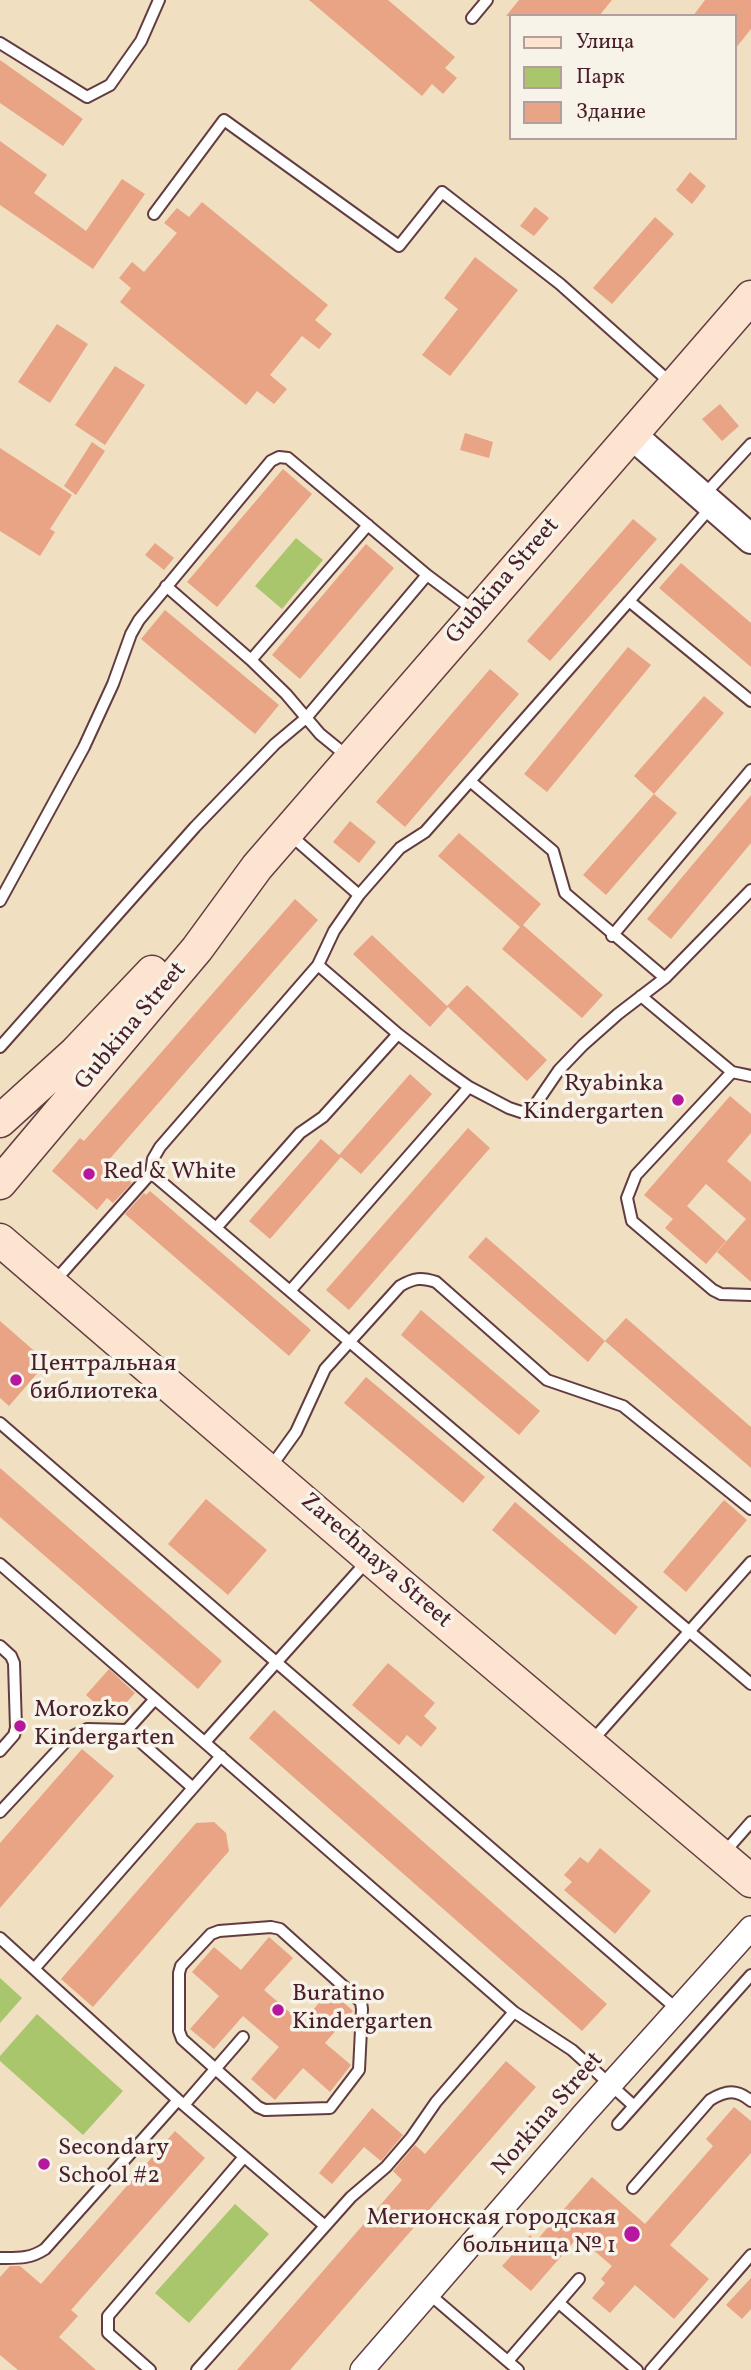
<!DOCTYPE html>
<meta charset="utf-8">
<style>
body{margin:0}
#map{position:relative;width:751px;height:2370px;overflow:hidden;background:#f0dfc1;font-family:Vollkorn,serif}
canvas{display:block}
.legend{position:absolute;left:509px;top:14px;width:228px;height:126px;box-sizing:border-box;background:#f7f3e8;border:2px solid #b29e9c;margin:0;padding:9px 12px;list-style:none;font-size:21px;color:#4a1f2b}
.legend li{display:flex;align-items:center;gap:14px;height:35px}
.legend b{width:35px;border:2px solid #b29e9c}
</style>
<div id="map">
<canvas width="751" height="2370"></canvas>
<ul class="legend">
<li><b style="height:9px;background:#fde4d1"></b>Улица</li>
<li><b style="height:19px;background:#a9c66d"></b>Парк</li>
<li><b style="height:19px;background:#e8a484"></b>Здание</li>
</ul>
</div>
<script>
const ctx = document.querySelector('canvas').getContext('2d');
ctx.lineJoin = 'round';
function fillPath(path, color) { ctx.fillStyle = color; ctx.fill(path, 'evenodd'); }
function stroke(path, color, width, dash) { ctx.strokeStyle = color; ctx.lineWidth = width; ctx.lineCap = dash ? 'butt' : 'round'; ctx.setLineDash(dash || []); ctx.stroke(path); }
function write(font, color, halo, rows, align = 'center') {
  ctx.font = font + ' Vollkorn,serif'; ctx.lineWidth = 7; ctx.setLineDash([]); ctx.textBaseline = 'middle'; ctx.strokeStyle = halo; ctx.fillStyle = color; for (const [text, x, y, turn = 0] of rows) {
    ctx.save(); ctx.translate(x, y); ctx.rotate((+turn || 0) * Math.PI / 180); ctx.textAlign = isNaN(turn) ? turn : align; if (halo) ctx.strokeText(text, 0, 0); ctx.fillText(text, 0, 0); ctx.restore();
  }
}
const green = new Path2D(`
 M 296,538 L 323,560 L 282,609 L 255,586 Z
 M 0,1978 L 22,1998 L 0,2023 Z
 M 37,2014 L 123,2091 L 83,2135 L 0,2061 L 0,2056 Z
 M 235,2204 L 269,2234 L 189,2323 L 155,2293 Z`);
const building = new Path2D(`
 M 309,0 L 388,0 L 455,57 L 445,68 L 457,78 L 443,94 L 432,84 L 422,96 Z
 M 519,0 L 612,0 L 599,16 L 506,16 Z
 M 705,0 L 751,0 L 751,29 L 735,49 L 735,16 L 693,16 Z
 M 0,60 L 83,119 L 63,146 L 0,103 Z
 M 0,141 L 47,175 L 34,193 L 86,231 L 122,179 L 145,194 L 93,269 L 0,205 Z
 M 690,172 L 706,186 L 692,204 L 676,190 Z
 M 202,202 L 328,305 L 315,320 L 332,334 L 319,349 L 302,336 L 270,375 L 287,389 L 274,404 L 257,391 L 246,405 L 120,302 L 131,288 L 119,278 L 132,262 L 144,272 L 177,233 L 164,223 L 177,208 L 189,217 Z
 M 535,207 L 549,218 L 534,236 L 520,226 Z
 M 655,217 L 674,234 L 612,304 L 593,288 Z
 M 475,257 L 518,290 L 450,376 L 422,355 L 458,309 L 444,298 Z
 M 57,324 L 88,344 L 50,403 L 18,382 Z
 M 115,366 L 145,385 L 105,445 L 75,425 Z
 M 720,404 L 739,426 L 722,441 L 702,419 Z
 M 465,433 L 493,442 L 489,458 L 460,450 Z
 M 92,442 L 105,451 L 76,495 L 64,486 Z
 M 0,448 L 72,495 L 50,529 L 55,532 L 40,556 L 0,531 Z
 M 283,469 L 312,494 L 217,607 L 187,582 Z
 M 633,519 L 657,539 L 550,661 L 527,641 Z
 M 155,543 L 174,558 L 164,570 L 145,555 Z
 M 366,544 L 394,568 L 300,679 L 272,655 Z
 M 681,563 L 751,623 L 751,667 L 659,588 Z
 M 165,610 L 279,705 L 255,734 L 141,639 Z
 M 628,647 L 651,665 L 547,792 L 524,774 Z
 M 490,669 L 519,694 L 405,827 L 376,802 Z
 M 704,696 L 724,713 L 654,794 L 634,776 Z
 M 654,794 L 677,813 L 606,895 L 583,875 Z
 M 751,795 L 751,843 L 671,939 L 647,919 Z
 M 350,821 L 376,842 L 359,863 L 333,842 Z
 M 459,833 L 541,904 L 523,925 L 603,995 L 582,1018 L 502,949 L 520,927 L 438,856 Z
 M 295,899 L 318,920 L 107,1162 L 132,1183 L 113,1203 L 107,1198 L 97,1210 L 52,1171 L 80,1138 L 84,1141 Z
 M 372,935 L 448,1007 L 430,1027 L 353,954 Z
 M 467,985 L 547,1060 L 527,1081 L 447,1006 Z
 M 410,1074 L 432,1094 L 361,1174 L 341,1157 L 270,1239 L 249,1221 L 321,1139 L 339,1155 Z
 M 730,1096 L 751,1114 L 751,1133 L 727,1161 L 751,1182 L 751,1282 L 717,1252 L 746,1219 L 706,1184 L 687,1206 L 726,1241 L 706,1264 L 665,1228 L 673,1219 L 644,1195 Z
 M 468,1128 L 490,1148 L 349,1310 L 326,1290 Z
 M 150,1191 L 311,1330 L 289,1356 L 125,1214 L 144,1193 L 146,1195 Z
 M 486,1237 L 605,1341 L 588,1362 L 468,1257 Z
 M 421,1310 L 540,1411 L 519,1435 L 401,1335 Z
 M 626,1318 L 751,1427 L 751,1468 L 605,1341 Z
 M 0,1321 L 47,1362 L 9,1406 L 0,1398 Z
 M 366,1377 L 485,1477 L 463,1503 L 344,1403 Z
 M 0,1468 L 222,1661 L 198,1689 L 0,1517 Z
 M 206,1499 L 267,1550 L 228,1595 L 168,1544 Z
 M 724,1500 L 747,1520 L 686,1592 L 663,1572 Z
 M 515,1502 L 638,1607 L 615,1635 L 492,1530 Z
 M 388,1663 L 435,1703 L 424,1716 L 437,1728 L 421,1747 L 407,1735 L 399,1745 L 352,1705 Z
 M 109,1669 L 135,1693 L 112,1718 L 86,1695 Z
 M 274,1710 L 607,2004 L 582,2031 L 249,1738 Z
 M 82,1749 L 114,1776 L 0,1908 L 0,1843 Z
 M 214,1822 L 226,1833 L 229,1851 L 93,2007 L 61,1979 L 196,1823 Z
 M 600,1848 L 651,1891 L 615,1934 L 564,1890 L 572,1882 L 564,1875 L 580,1857 L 588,1863 Z
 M 269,1937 L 293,1958 L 264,1990 L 302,2023 L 330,1990 L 353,2011 L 325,2043 L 351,2065 L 330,2092 L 303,2068 L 275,2100 L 251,2079 L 279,2047 L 243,2016 L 214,2049 L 190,2029 L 219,1996 L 192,1972 L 214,1947 L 241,1970 Z
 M 506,2061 L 536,2087 L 290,2370 L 237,2370 L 402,2180 L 393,2171 L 415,2145 L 425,2154 Z
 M 734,2107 L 751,2121 L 751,2153 L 670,2245 L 709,2279 L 674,2319 L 635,2285 L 610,2313 L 592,2298 L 605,2283 L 601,2279 L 612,2266 L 578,2237 L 531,2291 L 502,2266 L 530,2235 L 536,2241 L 592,2177 L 645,2224 L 713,2146 L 706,2139 Z
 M 372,2108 L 403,2135 L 381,2161 L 364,2147 L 332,2184 L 319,2173 Z
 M 175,2131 L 205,2158 L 71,2310 L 78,2316 L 59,2337 L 96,2370 L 18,2370 L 0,2355 L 0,2277 L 10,2266 L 20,2266 L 41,2284 Z
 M 751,2278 L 751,2309 L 742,2319 L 726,2305 Z`);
const service = new Path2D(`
 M 472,18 L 487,0
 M 0,43 L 87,97 L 110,85 L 141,41 L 159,0
 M 154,214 L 224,120 L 399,246 L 442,192 L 560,284 L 672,384
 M 704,495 L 751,444
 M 712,506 L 629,601 L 751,701
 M 166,586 L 251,660 L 286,694 L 320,734 L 347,756
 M 251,660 L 368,525
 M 470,781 L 553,851 L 565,893 L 665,978
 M 288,833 L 359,895 L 400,848 L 425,832 L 629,601
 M 0,901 L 84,747 L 113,684 L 131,634 L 139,620 L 271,461 L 279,457 L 288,458 L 427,575 L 475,611
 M 612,936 L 751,770
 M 318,965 L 398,1034 L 445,1070 L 469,1087 L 509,1108 L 521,1112 L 533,1108 L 559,1070 L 583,1045 L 618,1014 L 665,978 L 751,890
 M 641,996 L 732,1072 L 751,1076
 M 0,1047 L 195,827 L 275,744 L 306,718 L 427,575
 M 732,1072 L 636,1175 L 627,1198 L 632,1221 L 713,1290 L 721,1294 L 751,1295
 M 151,1173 L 216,1228 L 300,1133 L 323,1117 L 398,1034
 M 216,1228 L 751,1684
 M 53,1283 L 151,1173 L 153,1159 L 160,1147 L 318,965 L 334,931 L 359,895
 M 290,1291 L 469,1087
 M 0,1423 L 678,2010
 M 270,1468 L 296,1432 L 325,1369 L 400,1286 C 414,1278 421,1277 436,1282 L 547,1380 L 623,1406 L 751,1509
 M 0,1564 L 514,2012 L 572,2050 L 634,2106
 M 0,1646 L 11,1656 L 14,1663 L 16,1728 L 14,1735 L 0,1751
 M 127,1730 L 193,1788
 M 205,1742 L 369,1559
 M 591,1742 L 751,1562
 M 0,1812 L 69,1738 L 87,1729 L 127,1730 L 155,1699
 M 723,1854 L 751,1822
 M 271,1927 L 280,1929 L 361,2002 L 362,2009 L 359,2070 L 330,2108 L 265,2110 L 258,2107 L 182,2039 L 179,2031 L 179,1973 L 181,1966 L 211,1934 L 219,1931 Z
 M 0,1938 L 178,2100 L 325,2226
 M 34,1969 L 221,1756
 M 184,2105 L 243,2037
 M 618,2124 L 751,1975
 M 633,2188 L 710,2100 C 726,2090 737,2089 751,2101
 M 0,2258 C 18,2258 30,2259 45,2249 L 178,2100
 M 428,2293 L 518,2370
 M 559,2303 L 637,2370
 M 508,2361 L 579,2279
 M 150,2370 L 108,2333 L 108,2316 L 244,2157
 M 197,2370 L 351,2197 L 386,2167 L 411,2138 L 436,2102 L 514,2012
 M 651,2370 L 751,2255`);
const minor = new Path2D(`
 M 362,2370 L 583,2115 L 751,1928`);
const tertiary = new Path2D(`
 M 632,435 L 751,539`);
const secondary = new Path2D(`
 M 0,1121 L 75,1053 L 152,972
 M 0,1183 L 197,949 L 257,867 L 751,297
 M 0,1240 L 401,1585 L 751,1881`);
const markers = [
 [678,1100,7,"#b5179e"],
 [89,1174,7,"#b5179e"],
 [16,1380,7,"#b5179e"],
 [20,1726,7,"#b5179e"],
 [278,2010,7,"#b5179e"],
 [44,2164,7,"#b5179e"],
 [632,2234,9,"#b5179e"]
];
const streetNames = [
 ["Gubkina Street",504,582,-49],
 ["Gubkina Street",132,1027,-50],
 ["Zarechnaya Street",375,1562,41],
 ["Norkina Street",549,2115,-49]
];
const poiNames = [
 ["Ryabinka",664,1086,"right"],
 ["Kindergarten",664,1114,"right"],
 ["Red & White",103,1174],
 ["Центральная",30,1366],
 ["библиотека",30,1394],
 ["Morozko",34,1712],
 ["Kindergarten",34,1740],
 ["Buratino",292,1996],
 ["Kindergarten",292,2024],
 ["Secondary",58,2150],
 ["School #2",58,2178],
 ["Мегионская городская",616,2220,"right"],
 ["больница № 1",616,2248,"right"]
];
fillPath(green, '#a9c66d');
fillPath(building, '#e8a484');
stroke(service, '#633c42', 14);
stroke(minor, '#633c42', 26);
stroke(tertiary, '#633c42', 32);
stroke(secondary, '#633c42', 35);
stroke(service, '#fff', 10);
stroke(minor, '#fff', 23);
stroke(tertiary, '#fff', 28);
stroke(secondary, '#fde4d1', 32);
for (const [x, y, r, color] of markers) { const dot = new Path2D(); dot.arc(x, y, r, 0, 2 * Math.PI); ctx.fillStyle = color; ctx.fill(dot); stroke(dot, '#f7f3e8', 2.5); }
write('24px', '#4a1f2b', '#f7f3e8', streetNames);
write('24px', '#4a1f2b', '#f7f3e8', poiNames, 'left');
</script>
